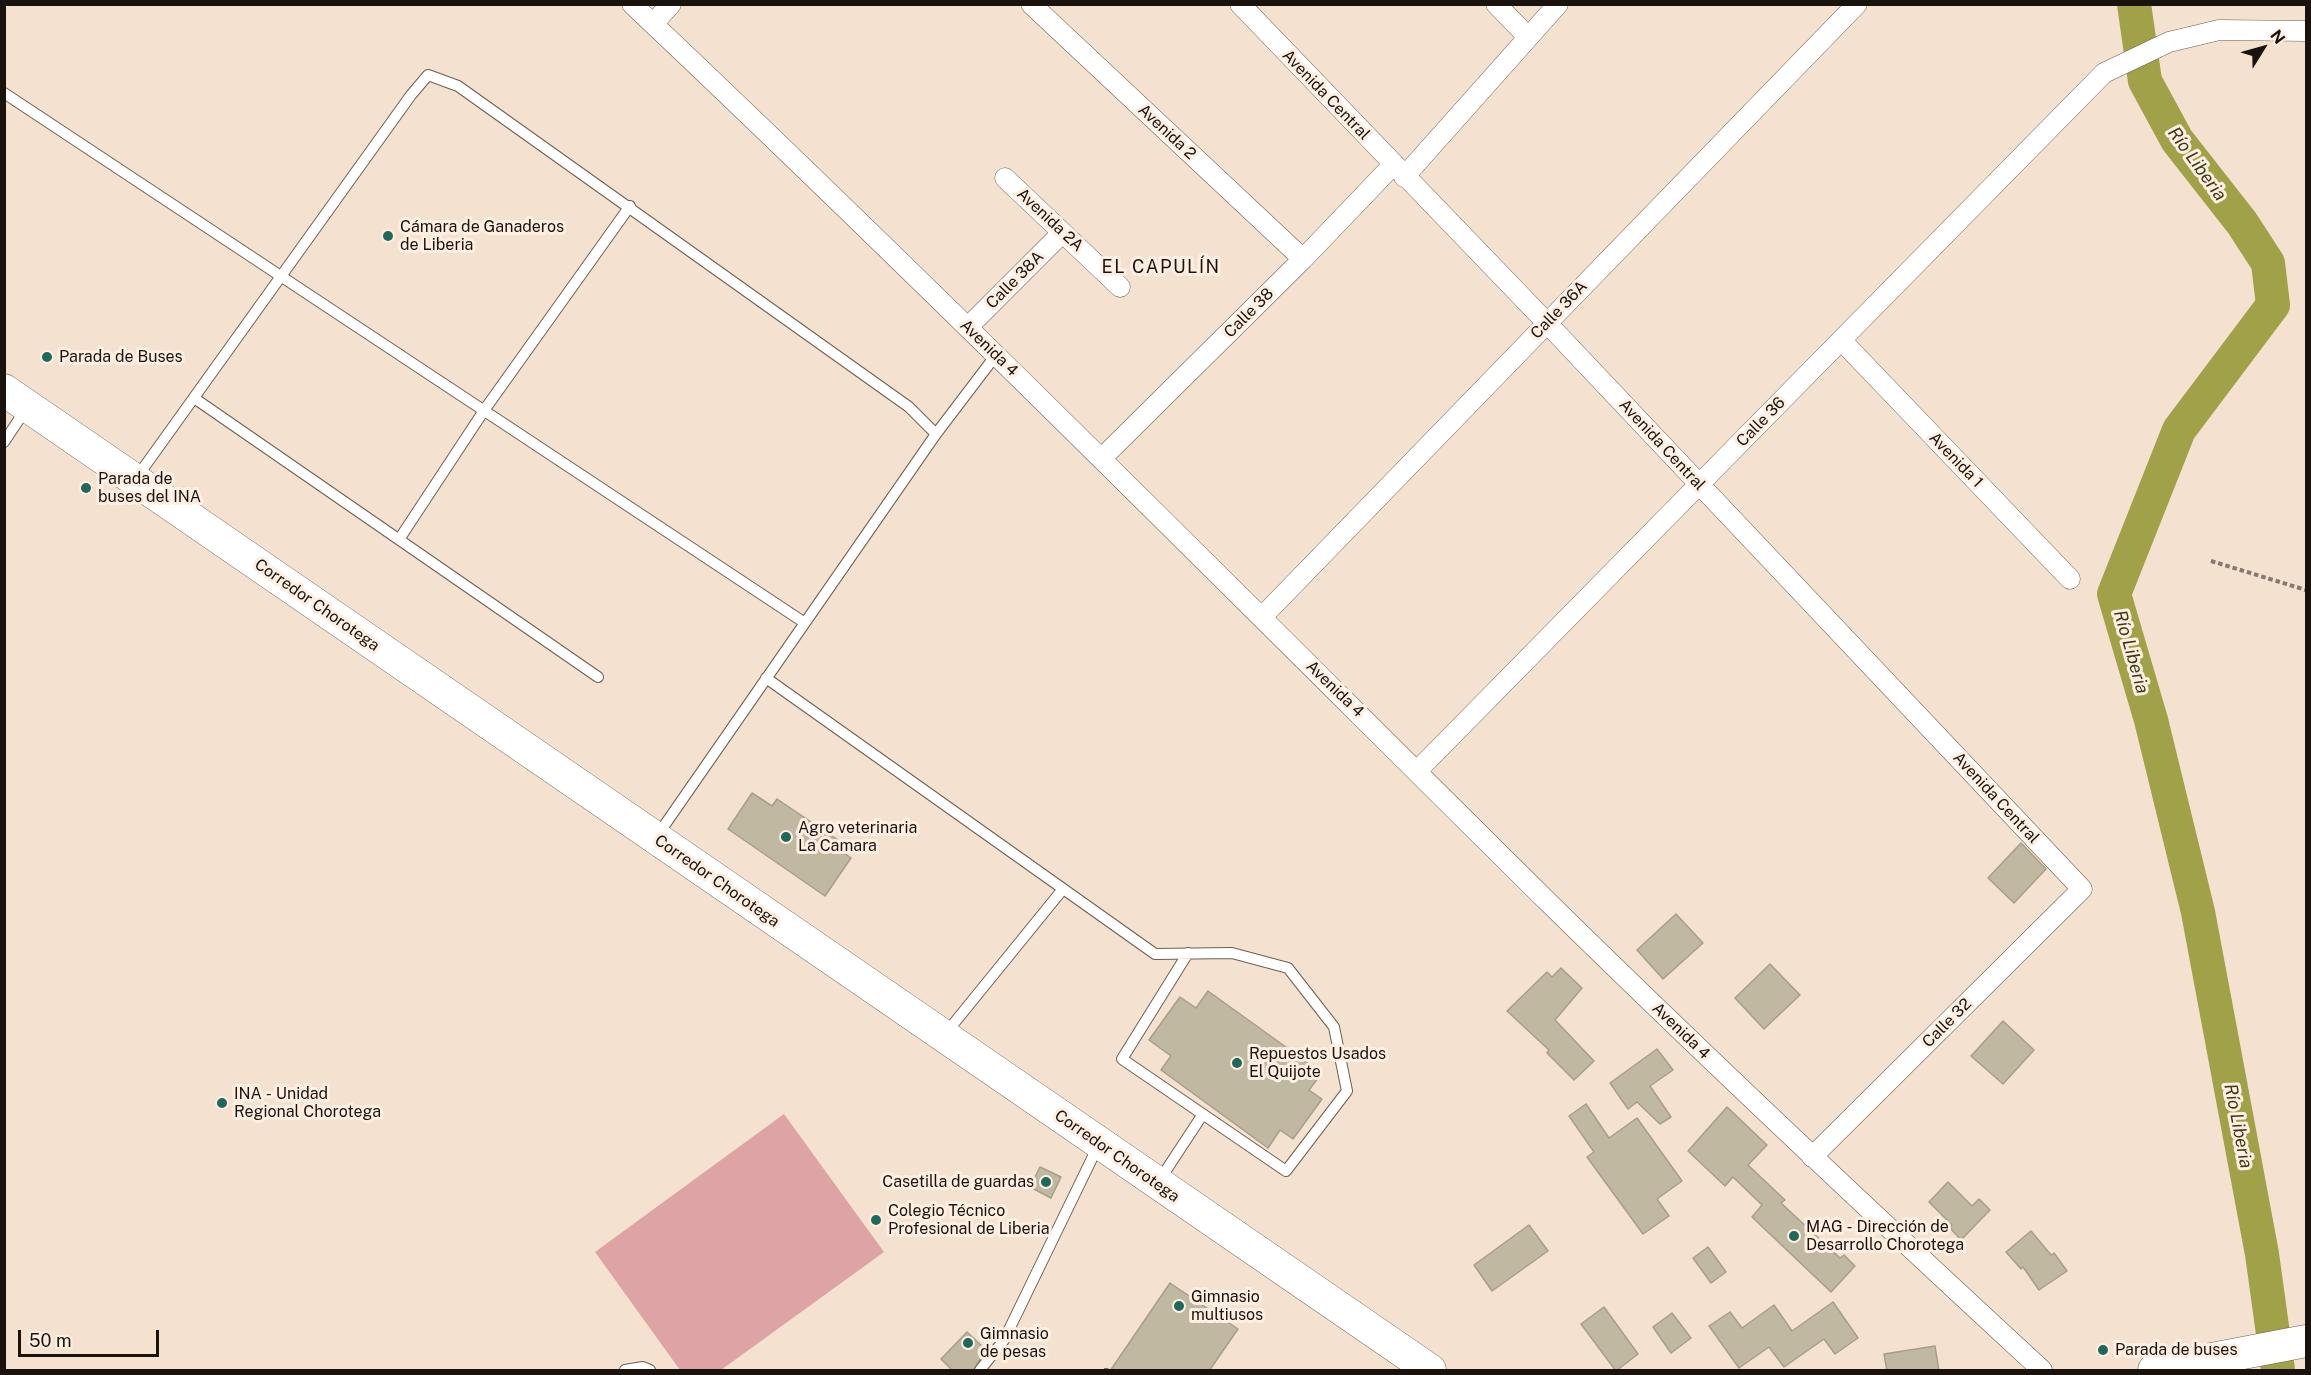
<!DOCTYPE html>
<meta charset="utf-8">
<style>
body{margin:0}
#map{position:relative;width:2311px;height:1375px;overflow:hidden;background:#f5e1d0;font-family:"Public Sans",sans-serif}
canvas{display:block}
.frame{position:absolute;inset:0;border:6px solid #1a130d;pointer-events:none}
.north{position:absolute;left:2233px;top:18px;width:60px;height:60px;-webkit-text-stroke:4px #ffefe2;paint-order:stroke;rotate:53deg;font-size:16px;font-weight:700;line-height:24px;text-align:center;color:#1a130d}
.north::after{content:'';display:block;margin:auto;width:21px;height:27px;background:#1a130d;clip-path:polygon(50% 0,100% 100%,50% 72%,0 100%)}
.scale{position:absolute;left:18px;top:1330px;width:141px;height:27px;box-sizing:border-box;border:3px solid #1a130d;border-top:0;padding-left:8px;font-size:18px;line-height:21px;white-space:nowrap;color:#1a130d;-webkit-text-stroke:4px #ffefe2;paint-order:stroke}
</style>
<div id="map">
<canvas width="2311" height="1375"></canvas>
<div class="frame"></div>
<div class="north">N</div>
<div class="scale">50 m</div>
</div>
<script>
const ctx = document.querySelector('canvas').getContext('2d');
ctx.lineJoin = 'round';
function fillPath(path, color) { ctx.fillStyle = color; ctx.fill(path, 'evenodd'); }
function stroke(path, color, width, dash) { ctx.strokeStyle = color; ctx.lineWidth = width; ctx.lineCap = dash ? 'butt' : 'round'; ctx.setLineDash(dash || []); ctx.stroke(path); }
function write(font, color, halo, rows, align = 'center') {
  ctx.font = font + ' "Public Sans",sans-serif'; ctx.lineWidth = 6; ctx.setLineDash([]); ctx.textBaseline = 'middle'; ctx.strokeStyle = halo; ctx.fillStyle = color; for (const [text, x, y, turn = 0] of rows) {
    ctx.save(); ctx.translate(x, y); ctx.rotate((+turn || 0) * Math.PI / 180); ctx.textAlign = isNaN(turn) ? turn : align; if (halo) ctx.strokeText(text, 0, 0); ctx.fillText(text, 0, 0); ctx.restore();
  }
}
const green = new Path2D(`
 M 784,1114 L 884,1252 L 721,1370 L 680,1370 L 595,1252 Z`);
const river = new Path2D(`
 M 2134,4 L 2145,81 L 2177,140 L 2242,223 L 2268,263 L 2273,305 L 2179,430 L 2114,594 L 2151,720 L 2198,912 L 2262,1254 L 2278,1370`);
const building = new Path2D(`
 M 752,793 L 772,806 L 777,799 L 844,844 L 840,850 L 851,858 L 825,896 L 728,829 Z
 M 2021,843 L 2046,869 L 2014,903 L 1988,878 Z
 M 1676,914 L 1703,943 L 1663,979 L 1637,950 Z
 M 1770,964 L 1800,995 L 1764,1029 L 1735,998 Z
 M 1561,968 L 1582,988 L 1555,1020 L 1594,1061 L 1574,1080 L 1547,1053 L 1549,1050 L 1507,1011 L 1547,972 L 1552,977 Z
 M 1208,991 L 1322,1073 L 1309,1090 L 1322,1099 L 1293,1139 L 1280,1130 L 1268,1148 L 1161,1070 L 1171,1056 L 1149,1040 L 1180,997 L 1196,1008 Z
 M 2003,1021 L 2034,1050 L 2003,1084 L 1971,1056 Z
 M 1657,1049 L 1673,1070 L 1650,1086 L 1671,1117 L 1660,1124 L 1637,1102 L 1628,1109 L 1610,1083 Z
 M 1586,1104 L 1609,1138 L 1637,1118 L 1682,1181 L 1657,1199 L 1669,1216 L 1643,1234 L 1587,1157 L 1594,1152 L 1569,1116 Z
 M 1727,1107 L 1767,1145 L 1748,1165 L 1785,1200 L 1781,1203 L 1840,1258 L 1844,1255 L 1855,1266 L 1831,1292 L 1752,1217 L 1762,1205 L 1733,1177 L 1725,1186 L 1688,1151 Z
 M 1040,1167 L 1061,1177 L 1051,1198 L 1030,1187 Z
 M 1948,1182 L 1972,1206 L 1979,1199 L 1990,1210 L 1961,1240 L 1950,1228 L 1952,1225 L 1929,1202 Z
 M 1529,1225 L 1548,1251 L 1492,1291 L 1474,1265 Z
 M 2031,1231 L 2051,1255 L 2054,1253 L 2067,1271 L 2039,1290 L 2023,1267 L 2021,1269 L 2006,1252 Z
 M 1708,1247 L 1726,1272 L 1711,1283 L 1693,1258 Z
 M 1170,1283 L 1238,1329 L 1209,1371 L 1110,1371 Z
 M 1833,1302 L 1858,1338 L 1835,1354 L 1824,1339 L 1784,1367 L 1769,1347 L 1739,1368 L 1709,1326 L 1730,1312 L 1742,1328 L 1774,1305 L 1792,1331 Z
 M 1604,1307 L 1638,1354 L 1616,1371 L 1581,1324 Z
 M 1672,1313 L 1691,1338 L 1671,1353 L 1653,1327 Z
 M 967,1332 L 986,1350 L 973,1371 L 953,1371 L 941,1359 Z
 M 1935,1346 L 1939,1371 L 1887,1371 L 1884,1354 Z`);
const path = new Path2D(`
 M 2211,561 L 2306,590
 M 1104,1370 L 1110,1370`);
const lane = new Path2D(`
 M 4,93 L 805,623
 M 194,398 L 598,677
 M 936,434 L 996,355
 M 4,442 L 26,409
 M 137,477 L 411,95 L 428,75 L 458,86 L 909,407 L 936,434 L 657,836
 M 400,538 L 485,409 L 630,206
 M 766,678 L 1155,954 L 1232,953 L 1288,968 L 1334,1027 L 1347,1091 L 1286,1171 L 1122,1059 L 1188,953
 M 946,1033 L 1063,889
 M 1159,1181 L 1203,1114
 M 625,1370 L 643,1367 L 650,1370
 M 980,1370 L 1004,1340 L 1099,1144`);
const street = new Path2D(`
 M 632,4 C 943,298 1244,601 1548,902 C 1710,1061 1875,1216 2042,1370
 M 1031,4 L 1303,259
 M 1240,4 L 1546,322 L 2082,889 L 1812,1157
 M 1496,4 L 1528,37
 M 653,24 L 671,4
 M 1404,177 L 1558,4
 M 1005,178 L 1120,287
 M 968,327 L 1062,233
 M 1841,340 L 2070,579
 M 1102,458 L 1303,259 L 1393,165
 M 1262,617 L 1857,4
 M 1418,770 L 2104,73 L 2169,42 L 2219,30 L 2306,31`);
const primary = new Path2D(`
 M 4,390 L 1430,1370
 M 2154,1370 L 2306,1341`);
const markers = [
 [388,236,6,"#21675b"],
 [47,357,6,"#21675b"],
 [86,488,6,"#21675b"],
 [786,837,6,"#21675b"],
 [1237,1063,6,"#21675b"],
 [222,1103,6,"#21675b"],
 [1046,1182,6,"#21675b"],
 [876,1220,6,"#21675b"],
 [1794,1236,6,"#21675b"],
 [1179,1306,6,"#21675b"],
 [968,1343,6,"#21675b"],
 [2103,1350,6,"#21675b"]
];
const streetNames = [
 ["Avenida Central",1326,95,46],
 ["Avenida 2",1167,132,43],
 ["Avenida 2A",1050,220,43],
 ["Calle 38A",1015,280,-45],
 ["Calle 36A",1559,310,-46],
 ["Calle 38",1249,313,-45],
 ["Avenida 4",989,348,44],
 ["Calle 36",1761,422,-46],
 ["Avenida Central",1662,445,47],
 ["Avenida 1",1956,460,46],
 ["Corredor Chorotega",317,605,35],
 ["Avenida 4",1335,689,44],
 ["Avenida Central",1996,798,47],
 ["Corredor Chorotega",717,881,35],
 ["Calle 32",1947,1023,-45],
 ["Avenida 4",1681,1031,44],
 ["Corredor Chorotega",1117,1156,35]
];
const poiNames = [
 ["Cámara de Ganaderos",400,227],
 ["de Liberia",400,245],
 ["Parada de Buses",59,357],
 ["Parada de",98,479],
 ["buses del INA",98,497],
 ["Agro veterinaria",798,828],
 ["La Camara",798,846],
 ["Repuestos Usados",1249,1054],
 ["El Quijote",1249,1072],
 ["INA - Unidad",234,1094],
 ["Regional Chorotega",234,1112],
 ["Casetilla de guardas",1034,1182,"right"],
 ["Colegio Técnico",888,1211],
 ["Profesional de Liberia",888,1229],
 ["MAG - Dirección de",1806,1227],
 ["Desarrollo Chorotega",1806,1245],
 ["Gimnasio",1191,1297],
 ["multiusos",1191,1315],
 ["Gimnasio",980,1334],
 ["de pesas",980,1352],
 ["Parada de buses",2115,1350]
];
const waterNames = [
 ["Río Liberia",2197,164,54],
 ["Río Liberia",2131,652,74],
 ["Río Liberia",2238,1126,79]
];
const neighbourhoodNames = [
 ["EL CAPULÍN",1161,267]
];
fillPath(green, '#dea3a5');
stroke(river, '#a0a149', 34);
fillPath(building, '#c1b8a2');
stroke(building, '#a79e89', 1.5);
stroke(lane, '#6f5f50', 12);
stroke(street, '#6f5f50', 21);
stroke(primary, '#6f5f50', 33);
stroke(path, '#86786d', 4, [4.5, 3]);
stroke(lane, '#fff', 10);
stroke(street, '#fff', 20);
stroke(primary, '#fff', 32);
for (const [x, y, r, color] of markers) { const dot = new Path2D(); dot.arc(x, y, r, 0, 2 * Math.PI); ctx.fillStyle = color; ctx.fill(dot); stroke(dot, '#ffefe2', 2); }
write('16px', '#1a130d', '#ffefe2', streetNames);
write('16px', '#1a130d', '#ffefe2', poiNames, 'left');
write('italic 18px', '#3a3b15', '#ffefe2', waterNames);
ctx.letterSpacing = '1.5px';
write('18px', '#1a130d', '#ffefe2', neighbourhoodNames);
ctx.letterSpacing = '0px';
</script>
